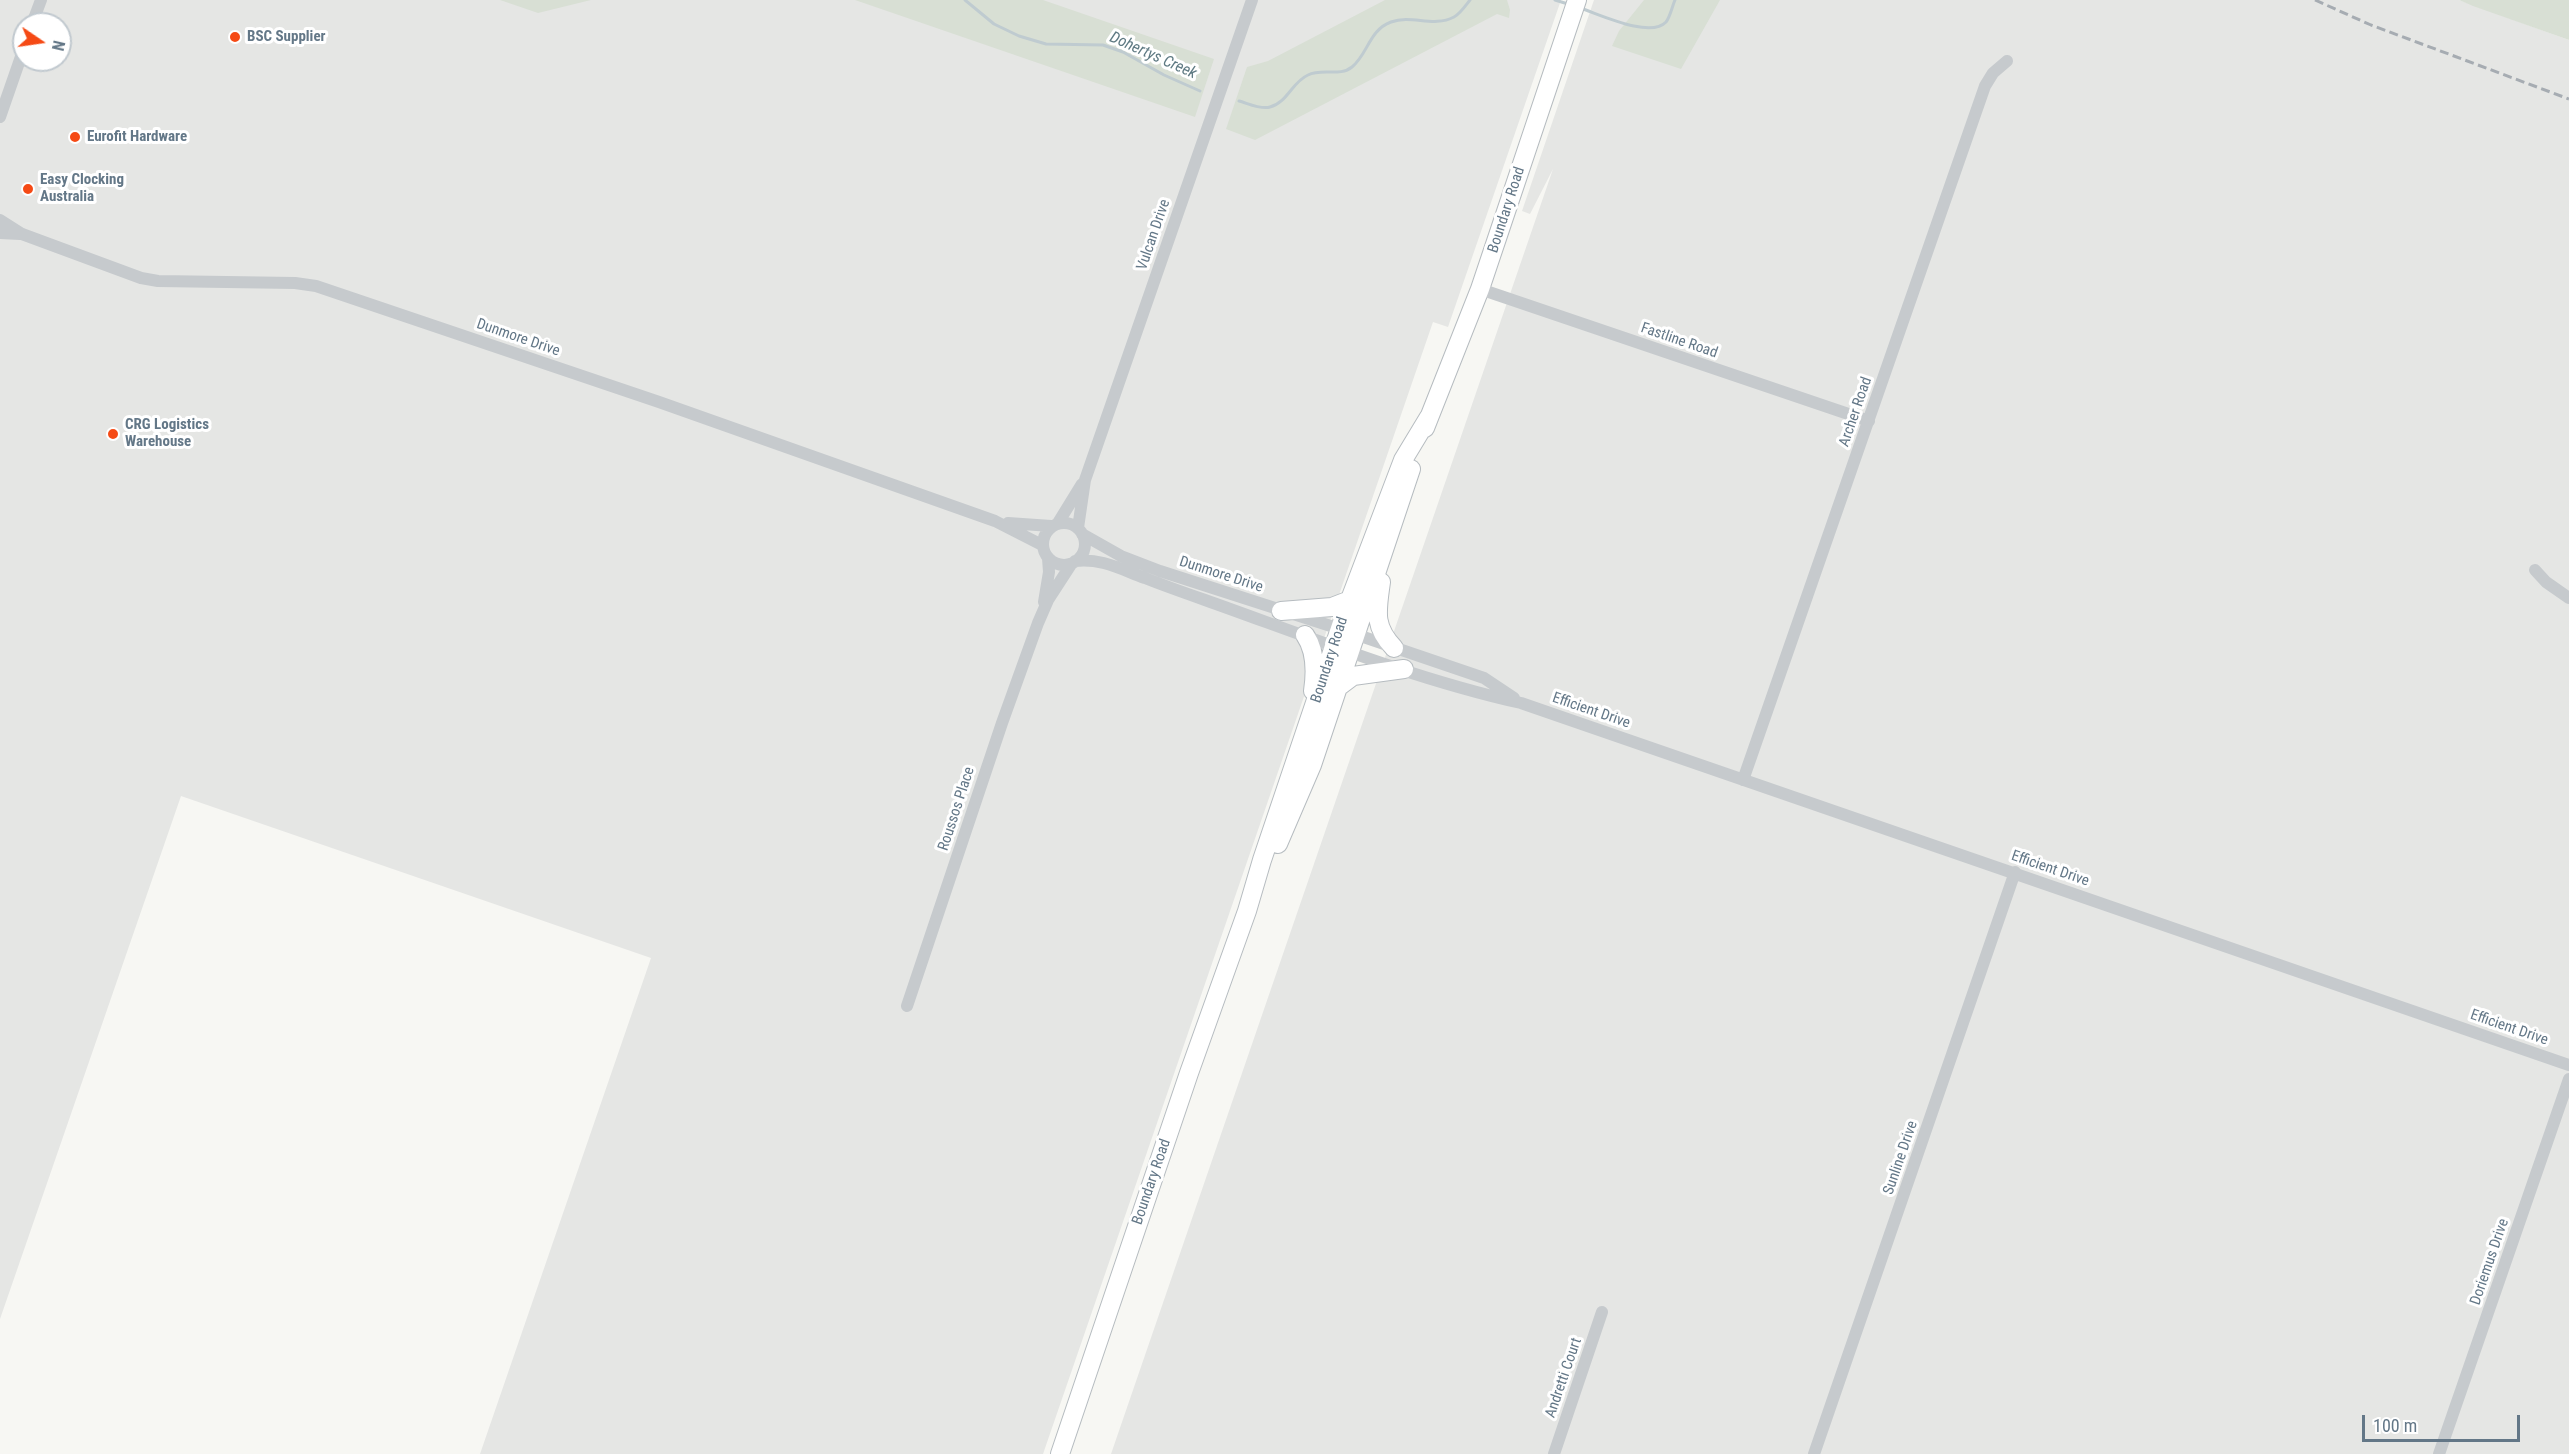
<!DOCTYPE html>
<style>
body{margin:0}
#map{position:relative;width:2569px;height:1454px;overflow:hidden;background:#f7f7f3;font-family:"Roboto Condensed",sans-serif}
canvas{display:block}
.north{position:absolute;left:12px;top:12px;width:60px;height:60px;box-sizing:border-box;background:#fff;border:2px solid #c1c9cf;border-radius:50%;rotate:103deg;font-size:16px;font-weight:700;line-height:24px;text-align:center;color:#637787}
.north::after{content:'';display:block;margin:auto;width:21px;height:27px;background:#f54a15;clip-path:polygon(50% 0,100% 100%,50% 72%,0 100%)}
.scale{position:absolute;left:2362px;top:1415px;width:158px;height:27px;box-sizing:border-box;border:3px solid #637787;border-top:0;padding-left:8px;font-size:18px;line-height:21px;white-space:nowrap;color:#637787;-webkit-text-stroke:4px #fff;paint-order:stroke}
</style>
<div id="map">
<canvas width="2569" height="1454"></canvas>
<div class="north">N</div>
<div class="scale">100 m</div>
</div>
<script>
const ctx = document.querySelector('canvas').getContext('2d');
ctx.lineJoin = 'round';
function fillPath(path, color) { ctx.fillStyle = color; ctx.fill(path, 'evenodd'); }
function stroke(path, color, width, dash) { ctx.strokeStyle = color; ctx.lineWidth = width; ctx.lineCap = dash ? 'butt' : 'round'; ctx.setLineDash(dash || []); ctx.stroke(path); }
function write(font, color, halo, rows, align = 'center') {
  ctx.font = font + ' "Roboto Condensed",sans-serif'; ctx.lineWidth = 6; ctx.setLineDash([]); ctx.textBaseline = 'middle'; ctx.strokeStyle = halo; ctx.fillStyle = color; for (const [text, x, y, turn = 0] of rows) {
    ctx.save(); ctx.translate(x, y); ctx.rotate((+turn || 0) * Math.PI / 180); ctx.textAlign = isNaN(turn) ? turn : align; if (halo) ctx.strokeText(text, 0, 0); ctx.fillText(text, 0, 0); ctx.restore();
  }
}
const built = new Path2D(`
 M 0,0 L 1561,0 L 1448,327 L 1433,322 L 1043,1454 L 480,1454 L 651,958 L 181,796 L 0,1319 ZM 24,24 L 60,24 L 60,60 L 24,60 Z
 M 1594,0 L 2459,0 L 2569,40 L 2569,1454 L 1111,1454 L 1553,169 L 1530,214 L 1522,211 Z`);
const green = new Path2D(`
 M 500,0 L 591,0 L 538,13 Z
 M 855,0 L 1043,0 L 1214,59 L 1195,117 Z
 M 1385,0 L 1507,0 L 1510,10 L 1509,18 L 1497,14 L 1255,140 L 1226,129 L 1247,67 L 1268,61 Z
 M 1644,0 L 1720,0 L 1681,69 L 1612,46 L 1619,31 Z
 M 2459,0 L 2569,0 L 2569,40 L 2473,6 Z`);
const stream = new Path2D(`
 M 965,0 L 994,24 L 1019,36 L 1046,44 L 1103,45 L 1123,52 L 1164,75 L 1200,91
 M 1555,0 L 1568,4
 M 1580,8 C 1599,14 1650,39 1666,22 C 1670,17 1672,7 1675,0
 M 1239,101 C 1247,103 1261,110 1270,107 C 1287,103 1292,82 1308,75 C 1322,68 1340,77 1352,67 C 1368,54 1369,30 1391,22 C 1412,14 1433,28 1454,17 C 1460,14 1466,5 1470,0`);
const street = new Path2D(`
 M 32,24 L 41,0
 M 0,117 L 24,48
 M 0,220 L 22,234 L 141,278 L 158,281 L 295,283 L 316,286 L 659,402 L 995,521 L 1042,545
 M 0,233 L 20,234
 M 1480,289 L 1869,421
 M1043 544a21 21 0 1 1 42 0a21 21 0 1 1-42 0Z
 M 1008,523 L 1051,526
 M 1058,523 L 1082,484
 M 1078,528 L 1085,480 L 1252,0
 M 1082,534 L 1121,556 L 1160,571 L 1340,629 L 1484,678 L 1514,698
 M 1075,561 C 1102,558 1120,569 1145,578 C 1165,586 1185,593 1205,600 C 1309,637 1414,679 1521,703 L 2569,1065
 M 2535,570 L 2546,582 L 2569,598
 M 1044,602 L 1049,572 L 1048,558
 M 1743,780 L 1985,86 L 1993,73 L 2007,61
 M 907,1006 L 1002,723 L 1038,623 L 1048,600 L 1072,563
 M 1554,1454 L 1602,1312
 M 1814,1454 L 2015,872
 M 2439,1454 L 2569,1079`);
const secondary = new Path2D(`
 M 1425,428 L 1480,289 L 1577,0
 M 1381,582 C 1377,611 1373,626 1394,648
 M 1281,611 L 1332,607 L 1350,600
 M 1305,635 C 1316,651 1316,671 1313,691
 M 1337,688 L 1353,676 L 1404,669
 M 1278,844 L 1312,765 L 1411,469
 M 1060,1454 L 1189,1073 L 1247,911 L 1262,860 L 1349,602 L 1403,460 L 1429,417`);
const rail = new Path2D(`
 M 2315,0 L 2371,25 L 2569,99`);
const markers = [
 [235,37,6,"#f54a15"],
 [75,137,6,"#f54a15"],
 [28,189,6,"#f54a15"],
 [113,434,6,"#f54a15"]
];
const poiNames = [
 ["BSC Supplier",247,37],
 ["Eurofit Hardware",87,137],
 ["Easy Clocking",40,180],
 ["Australia",40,197],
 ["CRG Logistics",125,425],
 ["Warehouse",125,442]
];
const streetNames = [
 ["Boundary Road",1507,210,-72],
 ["Vulcan Drive",1154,235,-71],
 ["Dunmore Drive",518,338,19],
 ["Fastline Road",1679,341,19],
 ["Archer Road",1856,412,-71],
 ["Dunmore Drive",1221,575,18],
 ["Boundary Road",1330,660,-72],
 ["Efficient Drive",1591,711,19],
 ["Roussos Place",957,809,-72],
 ["Efficient Drive",2050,869,19],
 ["Efficient Drive",2509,1028,19],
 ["Sunline Drive",1901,1158,-71],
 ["Boundary Road",1152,1182,-71],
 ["Doriemus Drive",2490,1262,-71],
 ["Andretti Court",1564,1378,-71]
];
const waterNames = [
 ["Dohertys Creek",1153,56,24]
];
fillPath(built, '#e5e6e4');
fillPath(green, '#d8dfd4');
stroke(stream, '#bfcbd0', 3);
stroke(secondary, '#b6bcc0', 20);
stroke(street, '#c6cacd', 12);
stroke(secondary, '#fff', 18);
stroke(rail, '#a6acb2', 3, [9, 4.5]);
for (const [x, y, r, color] of markers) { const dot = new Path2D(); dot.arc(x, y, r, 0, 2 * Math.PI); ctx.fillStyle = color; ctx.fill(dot); stroke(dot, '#fff', 2); }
write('bold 15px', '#637787', '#fff', poiNames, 'left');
write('15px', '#637787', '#fff', streetNames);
write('italic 16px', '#5f7a83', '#fff', waterNames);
</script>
